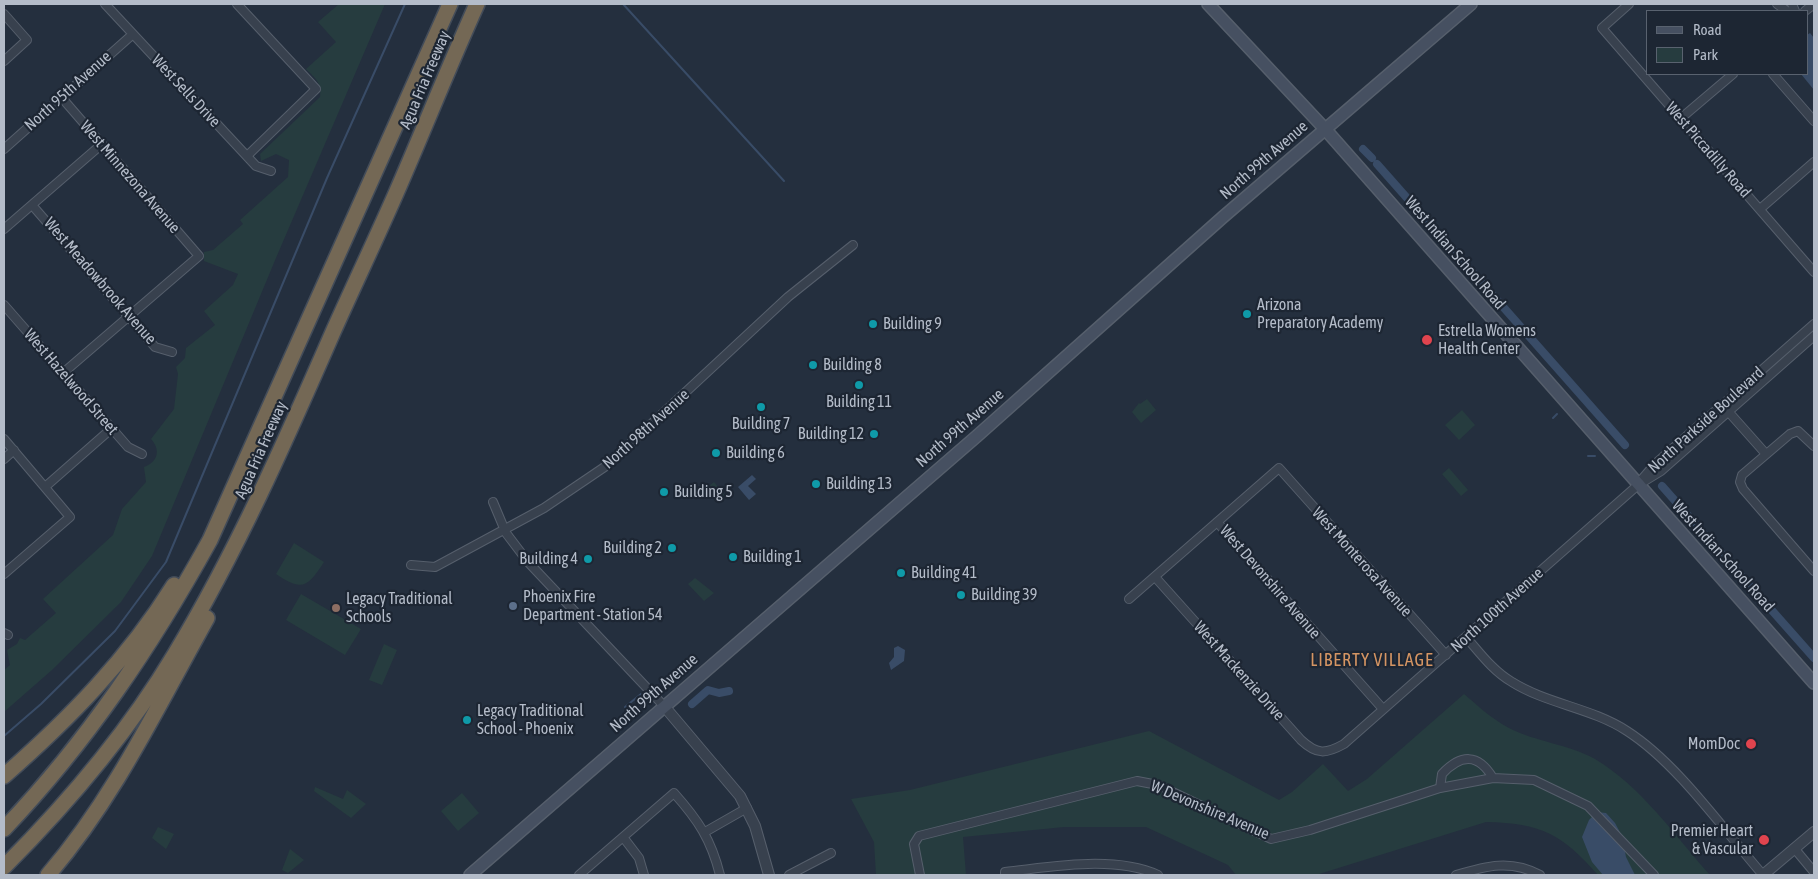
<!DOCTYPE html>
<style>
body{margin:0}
#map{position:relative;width:1818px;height:879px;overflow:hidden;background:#242f3e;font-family:"Asap Condensed",sans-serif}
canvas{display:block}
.frame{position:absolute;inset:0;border:5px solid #b4bcc9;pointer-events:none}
.legend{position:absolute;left:1646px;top:10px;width:162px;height:65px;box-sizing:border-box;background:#1d2633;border:1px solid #59626f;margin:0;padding:6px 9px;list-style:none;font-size:15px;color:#b4bcc9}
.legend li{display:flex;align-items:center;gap:10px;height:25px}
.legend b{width:25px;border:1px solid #59626f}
</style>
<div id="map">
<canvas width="1818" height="879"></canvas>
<div class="frame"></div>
<ul class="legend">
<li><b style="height:6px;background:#465061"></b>Road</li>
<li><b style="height:14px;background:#263c3f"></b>Park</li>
</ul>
</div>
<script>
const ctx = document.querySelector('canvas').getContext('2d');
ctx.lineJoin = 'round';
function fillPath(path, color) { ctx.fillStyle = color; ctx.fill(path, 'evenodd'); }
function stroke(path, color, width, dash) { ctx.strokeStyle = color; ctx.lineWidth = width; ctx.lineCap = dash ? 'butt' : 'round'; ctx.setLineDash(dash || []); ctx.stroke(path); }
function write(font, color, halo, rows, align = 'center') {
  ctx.font = font + ' "Asap Condensed",sans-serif'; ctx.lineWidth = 4.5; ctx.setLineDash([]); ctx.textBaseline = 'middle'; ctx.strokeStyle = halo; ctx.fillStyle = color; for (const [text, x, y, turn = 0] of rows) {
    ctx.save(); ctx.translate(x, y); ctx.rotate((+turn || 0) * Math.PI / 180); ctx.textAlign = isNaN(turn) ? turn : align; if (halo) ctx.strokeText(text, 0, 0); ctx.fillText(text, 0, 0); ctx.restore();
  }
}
const green = new Path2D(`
 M 339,4 L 385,4 L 276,258 L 152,556 L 121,602 L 52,670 L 4,712 L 4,670 L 10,665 L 7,650 L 17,644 L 20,638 L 25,640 L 56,613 L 43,599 L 113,535 L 122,509 L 146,482 L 144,467 C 158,462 161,450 151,439 L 174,409 L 178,374 L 176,367 L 185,358 L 186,348 L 215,325 L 204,311 L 233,285 L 238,274 L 204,261 L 204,252 L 213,250 L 243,224 L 240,220 L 288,177 L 289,160 L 276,154 L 261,161 L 260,154 L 320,97 C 322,83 316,79 306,69 L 336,42 L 318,22 Z
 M 1147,399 L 1156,410 L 1141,423 L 1132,412 L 1139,403 L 1140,404 Z
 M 1462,410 L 1475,425 L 1459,440 L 1445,425 Z
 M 1449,468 L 1468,490 L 1461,496 L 1442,474 Z
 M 714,482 L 726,496 L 717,503 L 705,489 Z
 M 294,543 L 324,562 C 308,587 302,592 276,574 Z
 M 695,578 L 714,593 L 704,601 L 688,584 Z
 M 301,594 L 361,629 L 345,655 L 286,620 Z
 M 384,644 L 397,650 L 382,685 L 369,680 Z
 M 1464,694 C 1478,706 1492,719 1509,728 C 1536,742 1568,744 1595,759 C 1642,787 1674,835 1710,875 L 1598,875 C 1562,834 1541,823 1486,822 L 1316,875 L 1236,875 L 1228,865 L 1146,827 L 1064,827 L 963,837 L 966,875 L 876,875 L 874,842 L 851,799 L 910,790 L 1149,731 L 1279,800 L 1292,792 L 1323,764 L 1348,791 L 1367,779 Z
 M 315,787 L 343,799 L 347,790 L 366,804 L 351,818 L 314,791 Z
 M 462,793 L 479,813 L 458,831 L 441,811 Z
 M 158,827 L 174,834 L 166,849 L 152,838 Z
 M 290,849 L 304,860 L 288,873 L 282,870 Z`);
const water = new Path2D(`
 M 1810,33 L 1814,38 L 1814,90 L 1801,74 L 1807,74 L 1807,35 Z
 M 752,475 L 756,479 L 748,486 L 756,494 L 749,500 L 738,487 Z
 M 898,646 L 905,650 L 904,661 L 891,670 L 889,663 L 894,657 L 894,648 Z
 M 1597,812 L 1606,813 L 1615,823 L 1622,836 L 1626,857 L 1635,875 L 1603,875 L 1592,862 L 1582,837 L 1589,820 Z`);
const stream = new Path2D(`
 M 623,4 L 784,181
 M 1553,418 L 1557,414
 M 1588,456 L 1595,456
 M 625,707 L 641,694
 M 4,736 L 41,704 L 115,631 L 166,562 L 327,178 L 405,4`);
const canal = new Path2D(`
 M 1363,149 L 1372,158
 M 1377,164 L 1625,445
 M 1662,486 L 1814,658
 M 692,704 L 708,690 L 719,693 L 729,691`);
const minor = new Path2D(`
 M 105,4 L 256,166 L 271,171
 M 237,4 L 316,89 L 247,156
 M 1629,4 L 1602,28 L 1814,272
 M 1777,4 L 1787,11
 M 1792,4 L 1795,11
 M 1805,11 L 1814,4
 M 4,14 L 27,40 L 4,61
 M 1773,74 L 1814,121
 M 62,98 L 199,256 L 63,373
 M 1680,119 L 1733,74
 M 4,149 L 133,34
 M 32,205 L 155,347 L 172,352
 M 1760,209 L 1814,162
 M 4,229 L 102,144
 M 4,305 L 128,447 L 142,454
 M 1726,409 L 1766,454
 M 4,439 L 70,517 L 4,574
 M 1814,446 L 1798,431 L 1790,434 L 1742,475 L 1740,482 L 1743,489 L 1814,571
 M 4,459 L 14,450
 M 1642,479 L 1655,464 L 1814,324
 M 45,487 L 111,429
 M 493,502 L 506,533 L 528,562 L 664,706
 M 1217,522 L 1383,709
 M 411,565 L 435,567 L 544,508 L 606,466 L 788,297 L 853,245
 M 1155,577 L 1301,740 C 1317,755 1326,754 1344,744 L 1638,485 L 1661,471 L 1814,336
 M 1129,599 L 1279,468 L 1446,655
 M 4,633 L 8,635
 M 1466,637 C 1480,653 1493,671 1512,682 C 1547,704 1592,708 1627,731 C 1677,763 1723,829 1763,875
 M 1440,788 L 1442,774 C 1461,754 1478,753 1493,778
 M 705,832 L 747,808
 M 623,837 L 639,858 L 644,875
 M 1794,848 L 1814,872
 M 579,875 L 674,793 C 698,820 711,839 720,875
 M 789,875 L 831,853
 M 920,875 L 914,844 L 919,836 L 1137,781 L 1158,785 L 1271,839 L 1310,830 L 1440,788 L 1493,778 L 1534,780 L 1588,806 L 1654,875
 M 1005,875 L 1005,872 C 1052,867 1114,855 1158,875
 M 1456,875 C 1486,866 1511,859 1540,875`);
const tertiary = new Path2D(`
 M 664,706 L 740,796 L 755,826 L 769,875
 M 1763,875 L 1814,832`);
const secondary = new Path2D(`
 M 1208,4 L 1325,129 L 1814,683
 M 470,875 L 977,436 L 1223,217 L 1471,4`);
const motorway = new Path2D(`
 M 4,776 C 69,719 128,659 174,585
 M 4,829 C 87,742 152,645 210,540 L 450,4
 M 4,867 C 68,803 129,731 175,654 C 237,551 285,442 333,332 C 354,285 376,239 397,191 C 424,129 449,66 477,4
 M 48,875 C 115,797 157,707 207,618`);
const markers = [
 [1247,314,5,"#0f9aa8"],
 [873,324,5,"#0f9aa8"],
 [1427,340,6,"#e0444e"],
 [813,365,5,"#0f9aa8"],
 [859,385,5,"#0f9aa8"],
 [761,407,5,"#0f9aa8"],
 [874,434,5,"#0f9aa8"],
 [716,453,5,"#0f9aa8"],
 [816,484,5,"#0f9aa8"],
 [664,492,5,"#0f9aa8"],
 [672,548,5,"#0f9aa8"],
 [733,557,5,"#0f9aa8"],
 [588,559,5,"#0f9aa8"],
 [901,573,5,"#0f9aa8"],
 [961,595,5,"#0f9aa8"],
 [513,606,5,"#5c6f8a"],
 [336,608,5,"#8d6e63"],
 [467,720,5,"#0f9aa8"],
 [1751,744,6,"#e0444e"],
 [1764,840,6,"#e0444e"]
];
const streetNames = [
 ["Agua Fria Freeway",425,80,-67],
 ["North 95th Avenue",68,91,-42],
 ["West Sells Drive",186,91,47],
 ["West Piccadilly Road",1708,150,49],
 ["North 99th Avenue",1264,160,-41],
 ["West Minnezona Avenue",130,177,49],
 ["West Indian School Road",1455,253,49],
 ["West Meadowbrook Avenue",100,281,49],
 ["West Hazelwood Street",71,382,49],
 ["North Parkside Boulevard",1706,420,-42],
 ["North 99th Avenue",960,428,-41],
 ["North 98th Avenue",646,429,-42],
 ["Agua Fria Freeway",261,450,-66],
 ["West Indian School Road",1723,556,48],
 ["West Monterosa Avenue",1362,562,48],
 ["West Devonshire Avenue",1270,582,49],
 ["North 100th Avenue",1497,610,-42],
 ["West Mackenzie Drive",1239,671,48],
 ["North 99th Avenue",654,693,-41],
 ["W Devonshire Avenue",1210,810,23]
];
const poiNames = [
 ["Arizona",1257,305],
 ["Preparatory Academy",1257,323],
 ["Building 9",883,324],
 ["Estrella Womens",1438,331],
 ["Health Center",1438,349],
 ["Building 8",823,365],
 ["Building 11",859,402,"center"],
 ["Building 7",761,424,"center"],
 ["Building 12",864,434,"right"],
 ["Building 6",726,453],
 ["Building 13",826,484],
 ["Building 5",674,492],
 ["Building 2",662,548,"right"],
 ["Building 1",743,557],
 ["Building 4",578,559,"right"],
 ["Building 41",911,573],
 ["Building 39",971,595],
 ["Phoenix Fire",523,597],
 ["Department - Station 54",523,615],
 ["Legacy Traditional",346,599],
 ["Schools",346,617],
 ["Legacy Traditional",477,711],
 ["School - Phoenix",477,729],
 ["MomDoc",1740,744,"right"],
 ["Premier Heart",1753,831,"right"],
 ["& Vascular",1753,849,"right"]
];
const neighbourhoodNames = [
 ["LIBERTY VILLAGE",1372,660]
];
fillPath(green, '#263c3f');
fillPath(water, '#394c67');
stroke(stream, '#394c67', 2);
stroke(canal, '#394c67', 8);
stroke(minor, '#565f6c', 10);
stroke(tertiary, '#565f6c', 12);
stroke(secondary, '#565f6c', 14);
stroke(motorway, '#434c59', 18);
stroke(minor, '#38414e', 8);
stroke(tertiary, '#38414e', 10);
stroke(secondary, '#465061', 11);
stroke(motorway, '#746855', 15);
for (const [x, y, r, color] of markers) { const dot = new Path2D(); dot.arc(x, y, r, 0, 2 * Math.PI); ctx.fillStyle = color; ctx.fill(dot); stroke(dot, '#1d2633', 2); }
write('16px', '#b4bcc9', '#1d2633', streetNames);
write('16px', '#b4bcc9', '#1d2633', poiNames, 'left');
ctx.letterSpacing = '1px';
write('18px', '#d59563', '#1d2633', neighbourhoodNames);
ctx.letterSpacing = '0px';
</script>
